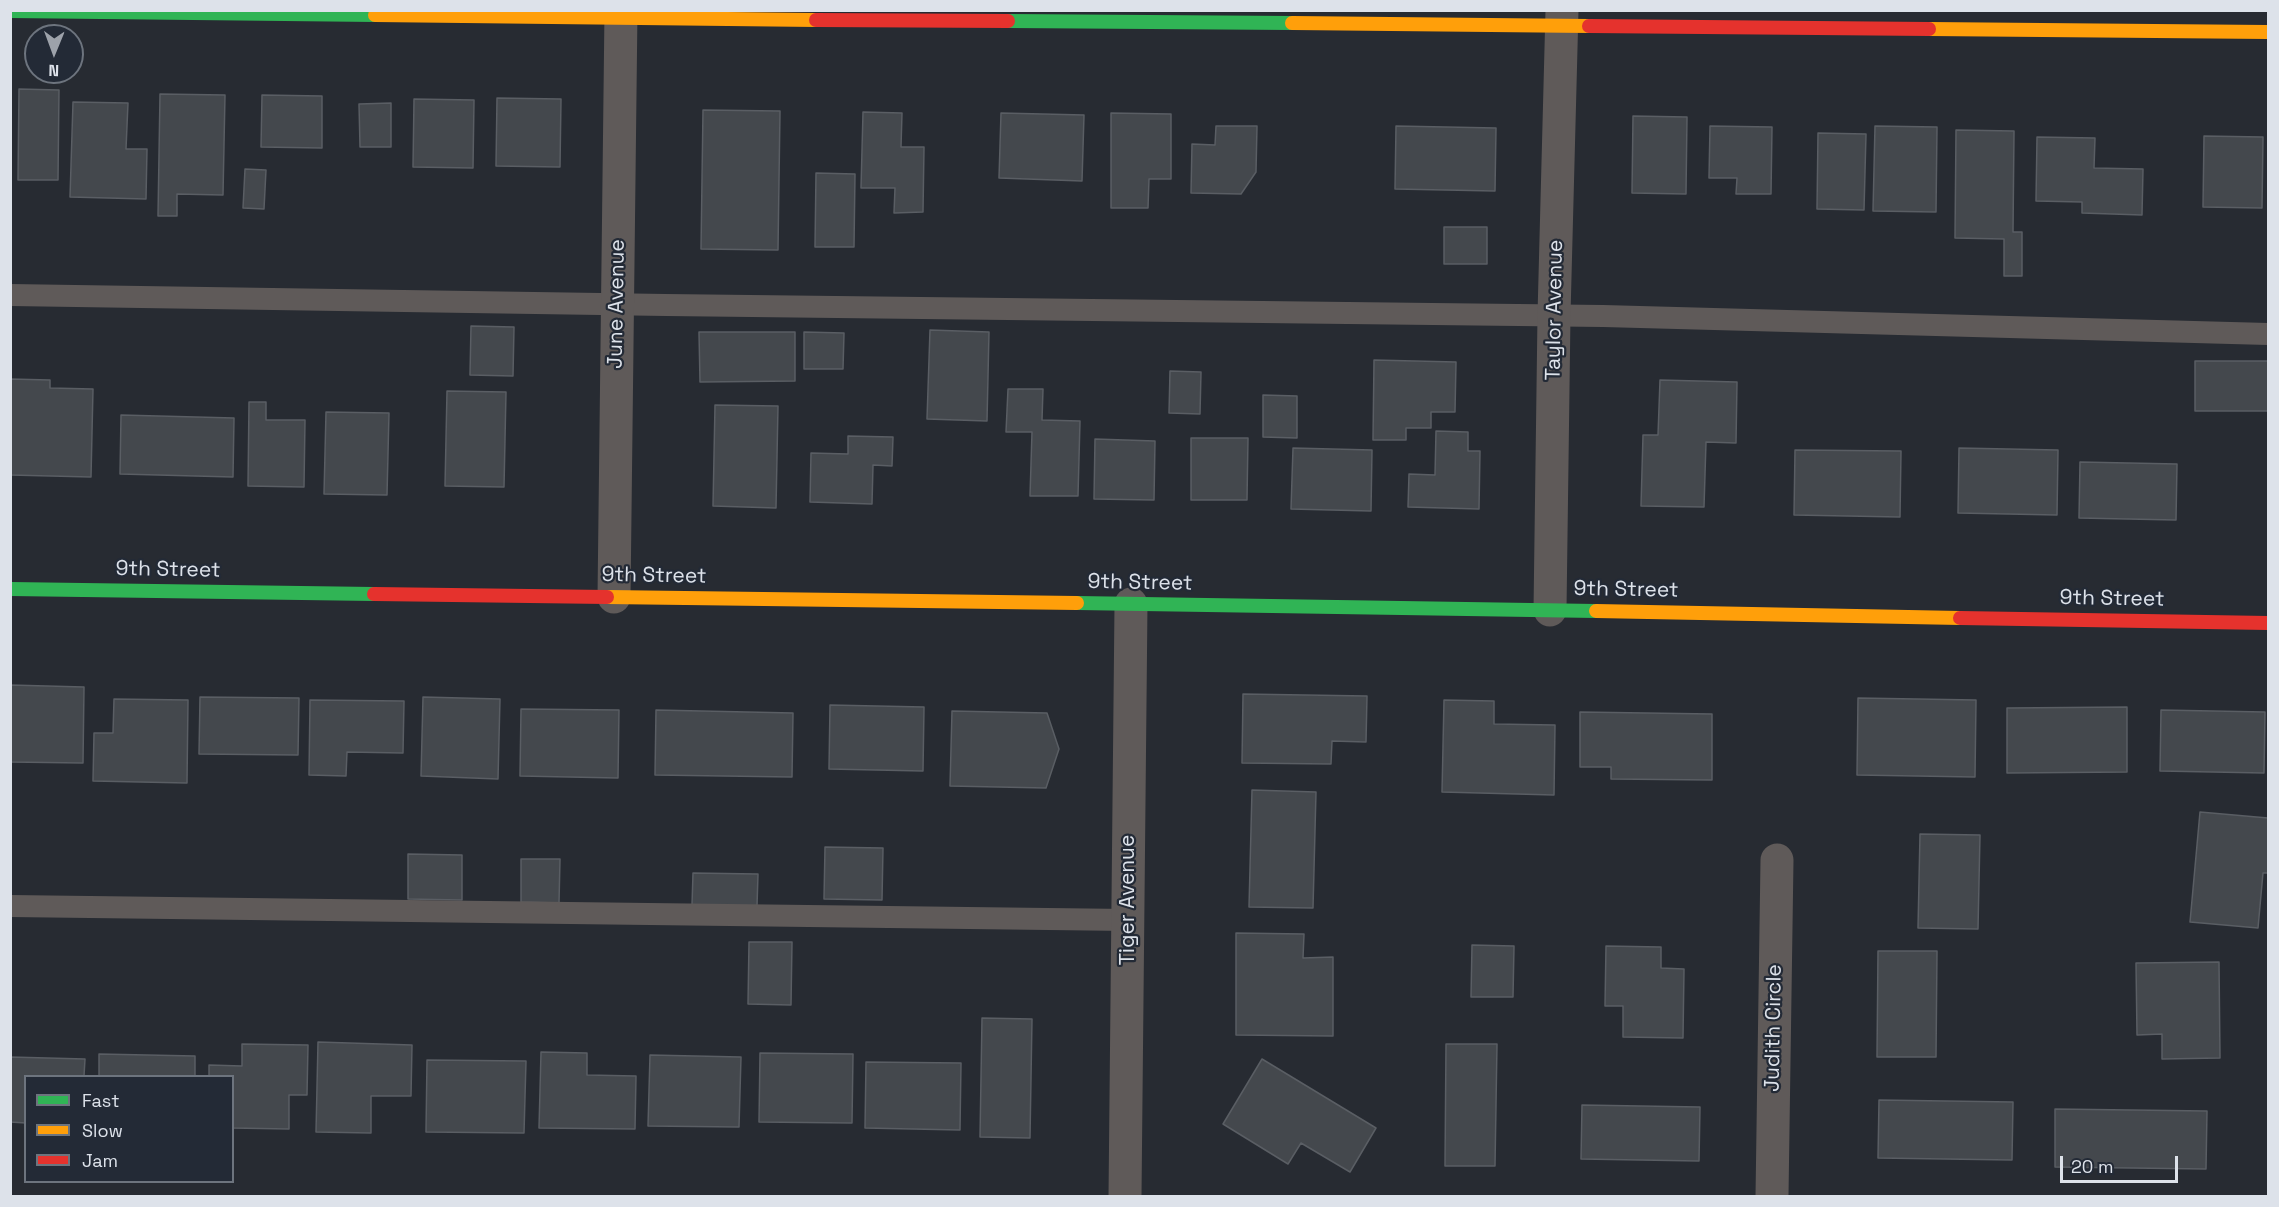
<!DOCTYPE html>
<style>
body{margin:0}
#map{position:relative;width:2279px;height:1207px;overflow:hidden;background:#272b32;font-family:"Space Grotesk",sans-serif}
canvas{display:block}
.frame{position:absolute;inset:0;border:12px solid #dde2ea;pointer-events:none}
.legend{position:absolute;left:24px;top:1075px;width:210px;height:108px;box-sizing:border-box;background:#232a36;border:2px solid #6d747e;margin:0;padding:8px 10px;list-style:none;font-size:18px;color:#dde2ea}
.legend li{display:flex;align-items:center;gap:12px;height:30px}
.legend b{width:30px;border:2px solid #6d747e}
.north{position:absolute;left:24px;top:24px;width:60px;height:60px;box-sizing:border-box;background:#232a36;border:2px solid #6d747e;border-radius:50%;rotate:181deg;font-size:16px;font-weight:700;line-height:24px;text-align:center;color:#dde2ea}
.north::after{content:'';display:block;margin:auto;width:21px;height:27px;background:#9da2aa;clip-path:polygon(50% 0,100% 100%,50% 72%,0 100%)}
.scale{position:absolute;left:2060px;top:1156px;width:118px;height:27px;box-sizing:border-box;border:3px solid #dde2ea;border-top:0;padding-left:8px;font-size:18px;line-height:21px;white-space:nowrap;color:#dde2ea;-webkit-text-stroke:4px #232a36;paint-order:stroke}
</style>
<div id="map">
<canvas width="2279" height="1207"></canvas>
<div class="frame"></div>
<ul class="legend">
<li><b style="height:8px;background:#30b455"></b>Fast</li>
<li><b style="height:8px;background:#ff9f0a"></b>Slow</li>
<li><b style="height:8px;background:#e5322d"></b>Jam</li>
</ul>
<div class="north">N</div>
<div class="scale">20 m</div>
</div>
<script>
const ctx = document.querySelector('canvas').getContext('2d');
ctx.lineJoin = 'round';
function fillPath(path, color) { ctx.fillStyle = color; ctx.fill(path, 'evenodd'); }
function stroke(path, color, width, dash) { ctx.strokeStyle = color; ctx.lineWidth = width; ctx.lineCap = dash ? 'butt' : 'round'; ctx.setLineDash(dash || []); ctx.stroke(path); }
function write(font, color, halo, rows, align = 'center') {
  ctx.font = font + ' "Space Grotesk",sans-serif'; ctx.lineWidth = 4.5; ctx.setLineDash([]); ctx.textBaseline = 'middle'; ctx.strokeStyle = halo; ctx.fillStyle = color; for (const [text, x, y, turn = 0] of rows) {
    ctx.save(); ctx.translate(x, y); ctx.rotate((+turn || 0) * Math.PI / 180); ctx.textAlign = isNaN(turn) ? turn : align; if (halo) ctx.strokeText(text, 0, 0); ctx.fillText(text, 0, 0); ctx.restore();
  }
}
const building = new Path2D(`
 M 19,89 L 59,90 L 58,180 L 18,180 Z
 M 160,94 L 225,95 L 223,195 L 177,194 L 177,216 L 158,216 Z
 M 262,95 L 322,96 L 322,148 L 261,147 Z
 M 497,98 L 561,99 L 560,167 L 496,166 Z
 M 414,99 L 474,100 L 473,168 L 413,167 Z
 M 73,102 L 128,103 L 126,149 L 147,149 L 146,199 L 70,197 Z
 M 391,103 L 391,147 L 360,147 L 359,104 Z
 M 703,110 L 780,111 L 778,250 L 701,249 Z
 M 863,112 L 902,113 L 901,147 L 924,147 L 923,212 L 894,213 L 895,188 L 861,188 Z
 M 1001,113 L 1084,115 L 1082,181 L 999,178 Z
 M 1111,113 L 1171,114 L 1171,179 L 1149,179 L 1148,208 L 1111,208 Z
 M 1633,116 L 1687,117 L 1686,194 L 1632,193 Z
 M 1216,126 L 1257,126 L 1256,172 L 1241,194 L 1191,193 L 1192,144 L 1215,145 Z
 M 1396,126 L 1496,128 L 1495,191 L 1395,189 Z
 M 1710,126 L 1772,127 L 1771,194 L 1736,194 L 1737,178 L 1709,178 Z
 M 1875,126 L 1937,127 L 1936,212 L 1873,211 Z
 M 1956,130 L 2014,131 L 2013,232 L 2022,232 L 2022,276 L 2004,276 L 2004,239 L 1955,238 Z
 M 1818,133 L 1866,134 L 1864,210 L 1817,209 Z
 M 2204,136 L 2263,137 L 2262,208 L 2203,207 Z
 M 2037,137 L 2095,138 L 2094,168 L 2143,169 L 2142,215 L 2082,213 L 2082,202 L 2036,201 Z
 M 245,169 L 266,170 L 264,209 L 243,208 Z
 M 816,173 L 855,174 L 854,247 L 815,247 Z
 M 1444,227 L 1487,227 L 1487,264 L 1444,264 Z
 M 471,326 L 514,327 L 513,376 L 470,375 Z
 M 930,330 L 989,332 L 987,421 L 927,419 Z
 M 699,332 L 795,332 L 795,381 L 700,382 Z
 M 804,332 L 844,333 L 843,369 L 804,369 Z
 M 1374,360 L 1456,362 L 1455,412 L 1431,412 L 1431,428 L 1406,428 L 1406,440 L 1373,440 Z
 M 2195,361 L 2268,361 L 2268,411 L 2195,411 Z
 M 1170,371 L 1201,372 L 1200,414 L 1169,413 Z
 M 10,379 L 50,380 L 50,388 L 93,389 L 91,477 L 10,475 Z
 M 1660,380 L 1737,382 L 1736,443 L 1706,442 L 1704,507 L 1641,506 L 1643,435 L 1658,435 Z
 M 1008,389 L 1043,389 L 1042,420 L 1080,421 L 1078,496 L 1030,496 L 1032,432 L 1006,432 Z
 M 447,391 L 506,392 L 504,487 L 445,486 Z
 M 1263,395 L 1297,396 L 1297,438 L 1263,437 Z
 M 249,402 L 266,402 L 266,420 L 305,420 L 304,487 L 248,486 Z
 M 715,405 L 778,406 L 776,508 L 713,506 Z
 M 326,412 L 389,413 L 387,495 L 324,494 Z
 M 121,415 L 234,418 L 233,477 L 120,474 Z
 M 1436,431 L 1468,432 L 1468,451 L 1480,451 L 1479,509 L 1408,507 L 1409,474 L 1435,475 Z
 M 848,436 L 893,437 L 892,466 L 873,465 L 872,504 L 810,502 L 811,453 L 848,454 Z
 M 1191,438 L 1248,438 L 1247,500 L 1191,500 Z
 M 1095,439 L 1155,441 L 1154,500 L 1094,499 Z
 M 1293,448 L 1372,450 L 1371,511 L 1291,509 Z
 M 1959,448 L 2058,450 L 2057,515 L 1958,513 Z
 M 1795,450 L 1901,451 L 1900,517 L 1794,515 Z
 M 2080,462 L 2177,464 L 2176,520 L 2079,518 Z
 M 10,685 L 84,687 L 83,763 L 10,762 Z
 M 1243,694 L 1367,696 L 1366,742 L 1332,741 L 1331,764 L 1242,763 Z
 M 200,697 L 299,698 L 298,755 L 199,754 Z
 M 423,697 L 500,699 L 498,779 L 421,776 Z
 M 1858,698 L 1976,700 L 1975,777 L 1857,775 Z
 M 114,699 L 188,700 L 187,783 L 93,781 L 94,733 L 113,733 Z
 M 310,700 L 404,701 L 403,753 L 347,752 L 346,776 L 309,775 Z
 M 1444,700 L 1494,701 L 1494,724 L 1555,725 L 1554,795 L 1442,792 Z
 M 830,705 L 924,707 L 923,771 L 829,769 Z
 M 2127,707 L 2127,772 L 2007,773 L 2007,708 Z
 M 521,709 L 619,710 L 618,778 L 520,776 Z
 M 656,710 L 793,713 L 792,777 L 655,775 Z
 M 2161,710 L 2265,712 L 2264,773 L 2160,771 Z
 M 952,711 L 1047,713 L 1059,749 L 1046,788 L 950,786 Z
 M 1580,712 L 1712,714 L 1712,780 L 1611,779 L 1611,767 L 1580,767 Z
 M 1252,790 L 1316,792 L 1313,908 L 1249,907 Z
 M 2200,812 L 2268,818 L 2268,873 L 2263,873 L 2258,928 L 2190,922 Z
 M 1920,834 L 1980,835 L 1978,929 L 1918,928 Z
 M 825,847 L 883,848 L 882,900 L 824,899 Z
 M 408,854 L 462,855 L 462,900 L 408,899 Z
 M 521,859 L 560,859 L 559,903 L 521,902 Z
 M 693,873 L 758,874 L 757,906 L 692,905 Z
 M 1236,933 L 1304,934 L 1303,958 L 1333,957 L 1333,1036 L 1236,1035 Z
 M 749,942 L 792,942 L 791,1005 L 748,1004 Z
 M 1472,945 L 1514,946 L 1513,997 L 1471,997 Z
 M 1606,946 L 1661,947 L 1661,968 L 1684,969 L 1683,1038 L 1623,1037 L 1623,1006 L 1605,1006 Z
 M 1878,951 L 1937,951 L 1936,1057 L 1877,1057 Z
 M 2219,962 L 2220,1058 L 2162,1059 L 2162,1034 L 2137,1035 L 2136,963 Z
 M 982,1018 L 1032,1019 L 1030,1138 L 980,1137 Z
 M 318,1042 L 412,1045 L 411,1096 L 371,1096 L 371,1133 L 316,1132 Z
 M 242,1044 L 308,1045 L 307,1095 L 289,1095 L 289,1129 L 232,1128 L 232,1076 L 209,1076 L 209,1065 L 242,1066 Z
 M 1446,1044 L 1497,1044 L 1495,1166 L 1445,1166 Z
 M 541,1052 L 587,1053 L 587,1075 L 636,1076 L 635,1129 L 539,1128 Z
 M 760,1053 L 853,1054 L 852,1123 L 759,1122 Z
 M 99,1054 L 195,1056 L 195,1076 L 99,1076 Z
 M 650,1055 L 741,1057 L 739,1127 L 648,1126 Z
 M 10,1057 L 85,1059 L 84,1076 L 26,1076 L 26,1123 L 10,1122 Z
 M 1262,1059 L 1376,1128 L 1350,1172 L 1301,1143 L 1288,1164 L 1223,1124 Z
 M 427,1060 L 526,1061 L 524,1133 L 426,1132 Z
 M 866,1062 L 961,1063 L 960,1130 L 865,1128 Z
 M 1879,1100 L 2013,1102 L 2012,1160 L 1878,1158 Z
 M 1582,1105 L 1700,1107 L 1699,1161 L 1581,1159 Z
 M 2055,1109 L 2207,1111 L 2206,1169 L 2055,1167 Z`);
const lane = new Path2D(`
 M 10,295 L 666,305 L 1603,316 L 2268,334
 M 10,906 L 1128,920`);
const street = new Path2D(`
 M 614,597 L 621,10
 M 1550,610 L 1554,315 L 1562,10
 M 1125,1196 L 1131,604
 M 1772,1196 L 1777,860`);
const fast = new Path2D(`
 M 10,11 L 375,15
 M 1008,21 L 1292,23
 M 10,589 L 374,594
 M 1077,603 L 1596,611`);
const slow = new Path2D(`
 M 375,15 L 816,20
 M 1292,23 L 1589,26
 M 1929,29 L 2268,32
 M 607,597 L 1077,603
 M 1596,611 L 1960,618`);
const jam = new Path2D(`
 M 816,20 L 1008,21
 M 1589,26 L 1929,29
 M 374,594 L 607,597
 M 1960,618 L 2268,623`);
const streetNames = [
 ["June Avenue",617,304,-89],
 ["Taylor Avenue",1555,310,-89],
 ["9th Street",168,570,1],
 ["9th Street",654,576,1],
 ["9th Street",1140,583,1],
 ["9th Street",1626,590,1],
 ["9th Street",2112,599,1],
 ["Tiger Avenue",1128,900,-90],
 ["Judith Circle",1774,1028,-89]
];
fillPath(building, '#44484d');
stroke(building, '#5a5e64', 1.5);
stroke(lane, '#5f5a59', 22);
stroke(street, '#5f5a59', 33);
stroke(fast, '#30b455', 14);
stroke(slow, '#ff9f0a', 14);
stroke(jam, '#e5322d', 14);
write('21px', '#dde2ea', '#232a36', streetNames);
</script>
